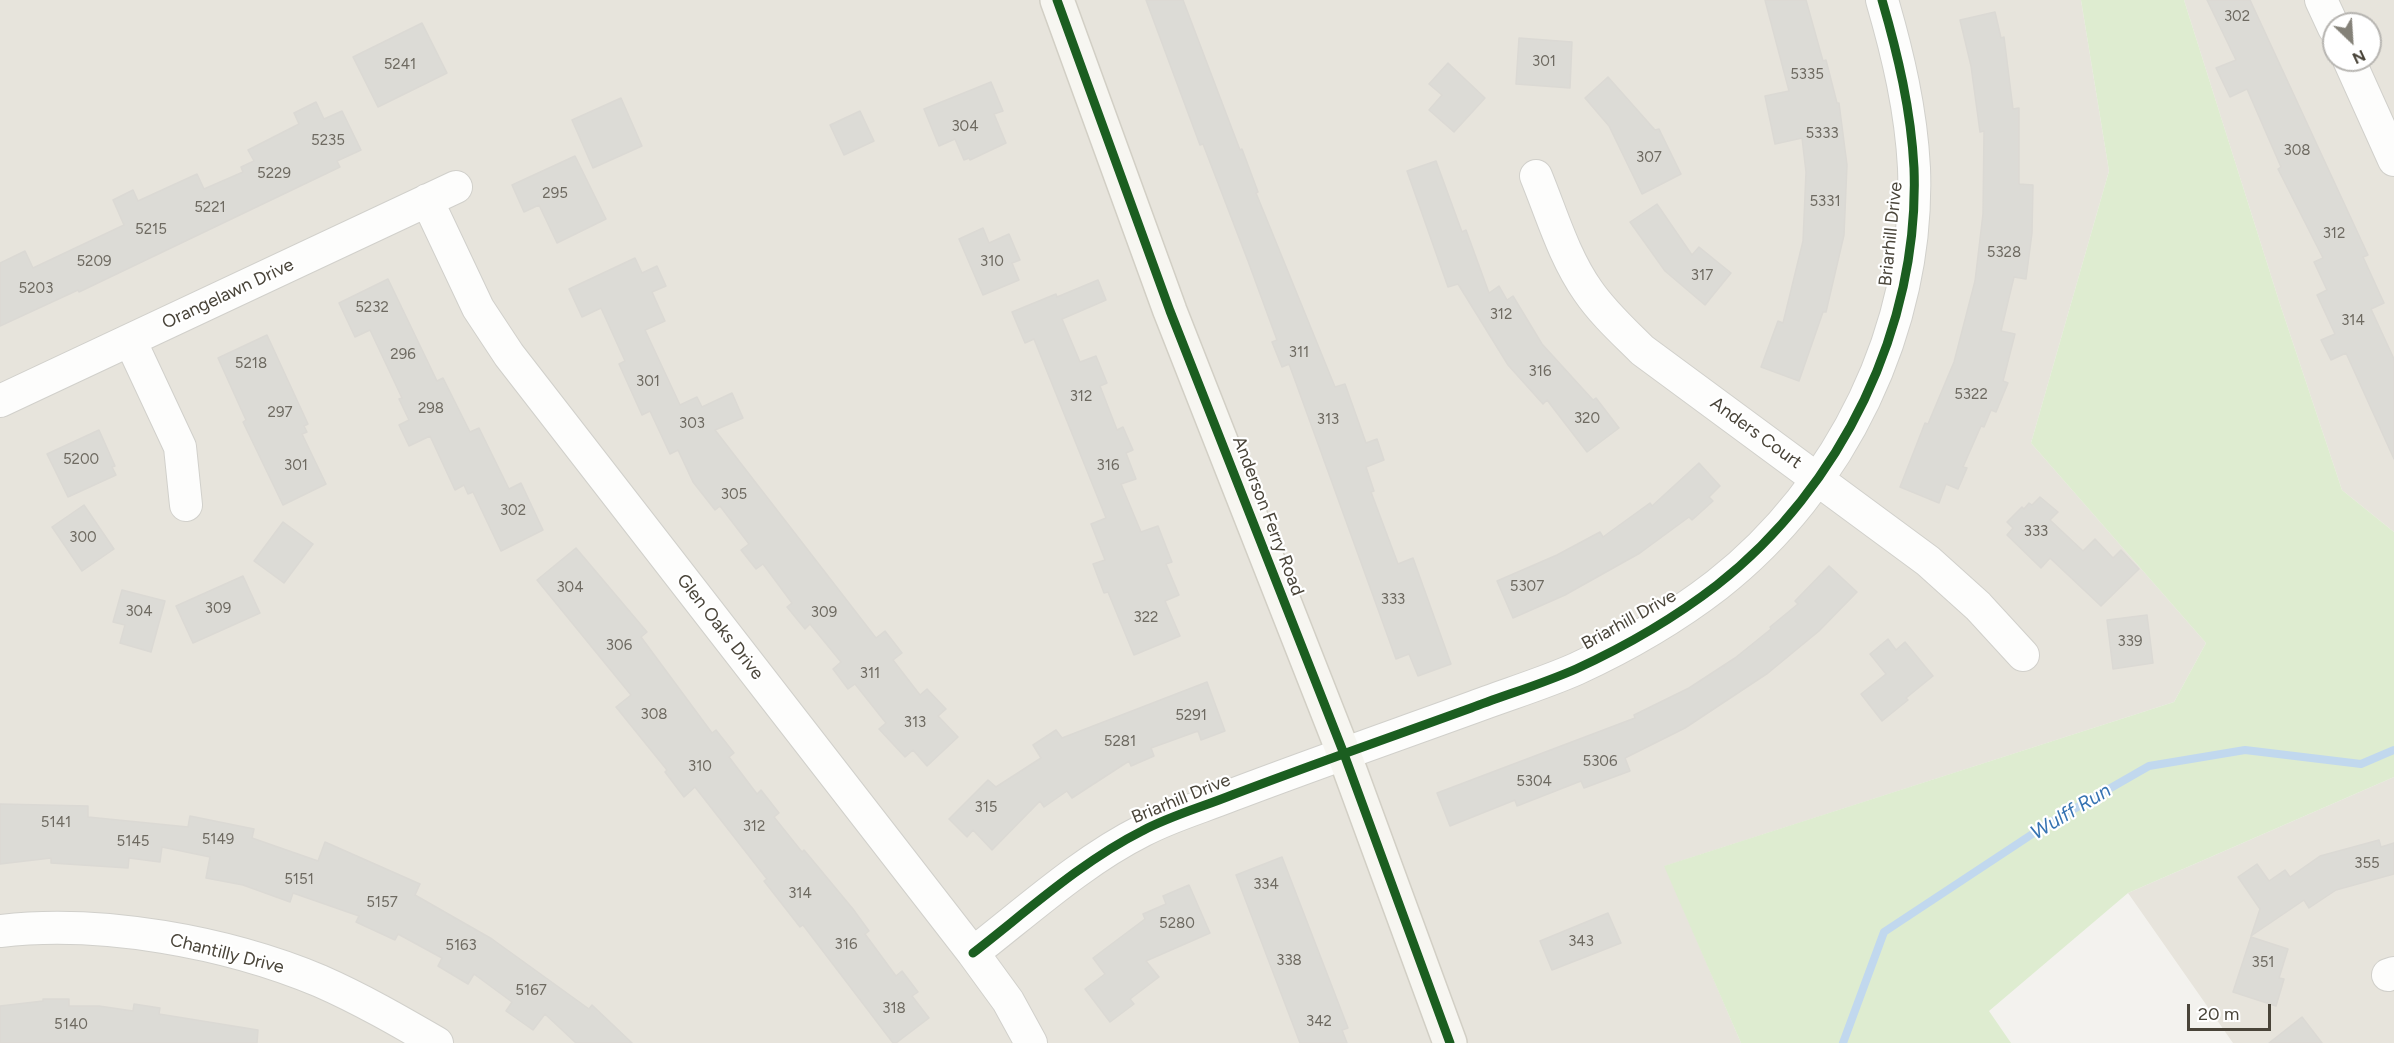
<!DOCTYPE html>
<style>
body{margin:0}
#map{position:relative;width:2394px;height:1043px;overflow:hidden;background:#f3f2ee;font-family:Figtree,sans-serif}
canvas{display:block}
.north{position:absolute;left:2322px;top:12px;width:60px;height:60px;box-sizing:border-box;background:#fff;border:2px solid #b6b4b0;border-radius:50%;rotate:155deg;font-size:16px;font-weight:700;line-height:24px;text-align:center;color:#494439}
.north::after{content:'';display:block;margin:auto;width:21px;height:27px;background:#848178;clip-path:polygon(50% 0,100% 100%,50% 72%,0 100%)}
.scale{position:absolute;left:2187px;top:1004px;width:84px;height:27px;box-sizing:border-box;border:3px solid #494439;border-top:0;padding-left:8px;font-size:18px;line-height:21px;white-space:nowrap;color:#494439;-webkit-text-stroke:4px #fff;paint-order:stroke}
</style>
<div id="map">
<canvas width="2394" height="1043"></canvas>
<div class="north">N</div>
<div class="scale">20 m</div>
</div>
<script>
const ctx = document.querySelector('canvas').getContext('2d');
ctx.lineJoin = 'round';
function fillPath(path, color) { ctx.fillStyle = color; ctx.fill(path, 'evenodd'); }
function stroke(path, color, width, dash) { ctx.strokeStyle = color; ctx.lineWidth = width; ctx.lineCap = dash ? 'butt' : 'round'; ctx.setLineDash(dash || []); ctx.stroke(path); }
function write(font, color, halo, rows, align = 'center') {
  ctx.font = font + ' Figtree,sans-serif'; ctx.lineWidth = 4.5; ctx.setLineDash([]); ctx.textBaseline = 'middle'; ctx.strokeStyle = halo; ctx.fillStyle = color; for (const [text, x, y, turn = 0] of rows) {
    ctx.save(); ctx.translate(x, y); ctx.rotate((+turn || 0) * Math.PI / 180); ctx.textAlign = isNaN(turn) ? turn : align; if (halo) ctx.strokeText(text, 0, 0); ctx.fillText(text, 0, 0); ctx.restore();
  }
}
const residential = new Path2D(`
 M 0,0 L 2081,0 L 2109,171 L 2031,443 L 2206,643 L 2174,702 L 1665,866 L 1741,1043 L 0,1043 Z
 M 2184,0 L 2394,0 L 2394,532 L 2342,490 L 2279,301 ZM 2334,24 L 2370,24 L 2370,60 L 2334,60 Z
 M 2394,777 L 2394,1043 L 2233,1043 L 2128,893 Z`);
const green = new Path2D(`
 M 2081,0 L 2184,0 L 2279,301 L 2342,490 L 2394,532 L 2394,777 L 2128,893 L 1989,1011 L 2011,1043 L 1741,1043 L 1664,866 L 2174,702 L 2206,643 L 2031,443 L 2109,171 Z`);
const stream = new Path2D(`
 M 1843,1043 L 1884,932 L 2046,825 L 2149,766 L 2245,750 L 2361,764 L 2394,750`);
const building = new Path2D(`
 M 1146,0 L 1183,0 L 1240,150 L 1242,149 L 1258,192 L 1256,193 L 1335,387 L 1345,384 L 1366,443 L 1377,439 L 1384,460 L 1366,467 L 1374,491 L 1371,492 L 1398,564 L 1413,558 L 1451,664 L 1418,676 L 1409,654 L 1396,659 L 1296,383 L 1289,364 L 1282,367 L 1272,342 L 1277,340 L 1248,261 L 1203,144 L 1200,145 Z
 M 1765,0 L 1806,0 L 1823,61 L 1826,60 L 1837,103 L 1839,103 L 1847,165 L 1844,235 L 1826,312 L 1823,312 L 1799,381 L 1761,367 L 1778,321 L 1783,323 L 1803,241 L 1806,172 L 1802,138 L 1775,144 L 1765,96 L 1789,91 Z
 M 2207,0 L 2250,0 L 2368,255 L 2363,257 L 2384,303 L 2371,309 L 2394,359 L 2394,459 L 2346,353 L 2331,360 L 2321,340 L 2335,334 L 2317,295 L 2327,290 L 2314,262 L 2323,258 L 2278,169 L 2281,167 L 2247,89 L 2230,97 L 2216,68 L 2236,60 Z
 M 1995,12 L 2001,38 L 2004,37 L 2013,109 L 2019,108 L 2019,184 L 2033,185 L 2032,233 L 2026,279 L 2014,277 L 2001,331 L 2015,334 L 2003,381 L 2008,383 L 1996,412 L 1991,410 L 1984,427 L 1981,426 L 1963,467 L 1967,468 L 1958,489 L 1946,484 L 1939,503 L 1900,487 L 1925,423 L 1928,424 L 1954,362 L 1975,281 L 1983,214 L 1984,131 L 1980,132 L 1971,66 L 1960,20 Z
 M 422,23 L 447,73 L 378,107 L 353,57 Z
 M 1519,38 L 1572,42 L 1570,88 L 1516,84 Z
 M 1448,63 L 1485,98 L 1454,132 L 1429,110 L 1442,95 L 1429,84 Z
 M 1608,77 L 1655,130 L 1659,129 L 1681,174 L 1642,194 L 1609,126 L 1585,98 Z
 M 991,82 L 1003,111 L 994,114 L 1006,143 L 970,160 L 969,158 L 964,160 L 955,139 L 939,146 L 924,109 Z
 M 621,98 L 642,146 L 593,168 L 572,120 Z
 M 316,102 L 324,119 L 342,111 L 361,150 L 337,161 L 340,167 L 79,292 L 78,290 L 0,326 L 0,263 L 25,251 L 33,268 L 124,225 L 113,200 L 133,190 L 138,201 L 197,174 L 204,189 L 243,172 L 241,167 L 254,161 L 248,150 L 299,124 L 294,113 Z
 M 860,111 L 874,141 L 844,155 L 830,125 Z
 M 575,156 L 606,219 L 557,243 L 539,205 L 524,212 L 512,185 Z
 M 1436,161 L 1462,232 L 1466,230 L 1489,293 L 1499,286 L 1507,300 L 1513,296 L 1542,344 L 1593,400 L 1596,398 L 1619,428 L 1587,452 L 1547,400 L 1543,404 L 1508,365 L 1458,284 L 1448,287 L 1407,171 Z
 M 1657,204 L 1692,255 L 1699,247 L 1731,273 L 1705,305 L 1665,271 L 1630,222 Z
 M 983,228 L 989,243 L 1009,234 L 1020,260 L 1012,263 L 1019,280 L 983,295 L 959,239 Z
 M 635,258 L 642,273 L 657,266 L 666,286 L 652,292 L 665,321 L 645,330 L 680,405 L 697,397 L 702,407 L 732,393 L 743,418 L 715,430 L 876,638 L 885,631 L 902,653 L 893,660 L 920,695 L 927,689 L 946,709 L 938,716 L 958,737 L 927,766 L 913,750 L 905,757 L 879,729 L 886,723 L 855,684 L 848,689 L 833,669 L 841,662 L 810,624 L 805,629 L 787,607 L 792,603 L 763,564 L 756,569 L 741,550 L 749,544 L 720,506 L 715,510 L 693,482 L 678,450 L 670,454 L 650,411 L 642,415 L 619,364 L 625,361 L 601,308 L 582,317 L 569,289 Z
 M 388,279 L 437,381 L 443,378 L 470,432 L 479,428 L 509,489 L 521,483 L 543,530 L 501,551 L 473,492 L 468,494 L 464,485 L 455,490 L 430,436 L 409,446 L 399,425 L 409,420 L 399,399 L 402,398 L 370,330 L 355,337 L 339,303 Z
 M 1098,280 L 1106,300 L 1062,319 L 1080,362 L 1096,356 L 1107,383 L 1100,386 L 1117,430 L 1123,427 L 1133,450 L 1126,453 L 1136,479 L 1121,484 L 1141,532 L 1158,526 L 1172,562 L 1166,564 L 1179,595 L 1165,601 L 1180,636 L 1134,655 L 1108,592 L 1104,593 L 1093,564 L 1105,560 L 1091,524 L 1106,518 L 1034,339 L 1025,343 L 1012,312 L 1056,294 L 1057,297 Z
 M 267,335 L 308,424 L 304,426 L 307,432 L 302,434 L 326,484 L 283,505 L 243,422 L 246,420 L 218,358 Z
 M 99,430 L 115,466 L 112,467 L 116,475 L 68,497 L 47,454 Z
 M 1699,463 L 1720,486 L 1709,497 L 1713,501 L 1692,520 L 1689,517 L 1640,553 L 1565,595 L 1513,618 L 1497,581 L 1557,555 L 1600,532 L 1603,537 L 1650,503 L 1652,506 Z
 M 2040,497 L 2058,512 L 2050,520 L 2083,551 L 2095,539 L 2113,558 L 2121,550 L 2139,569 L 2101,606 L 2050,558 L 2041,568 L 2007,535 L 2013,528 L 2007,522 L 2022,507 L 2024,509 L 2029,503 L 2032,505 Z
 M 84,505 L 114,549 L 82,571 L 52,527 Z
 M 283,522 L 313,544 L 284,583 L 254,561 Z
 M 576,548 L 647,632 L 641,637 L 712,733 L 716,730 L 734,753 L 729,757 L 757,794 L 761,790 L 779,813 L 774,817 L 802,852 L 804,850 L 853,909 L 869,931 L 865,934 L 896,976 L 902,971 L 918,992 L 912,996 L 929,1018 L 896,1043 L 893,1043 L 803,925 L 800,927 L 764,881 L 767,879 L 695,787 L 684,797 L 665,772 L 667,770 L 616,707 L 631,695 L 537,580 Z
 M 1829,566 L 1857,592 L 1819,631 L 1768,673 L 1685,728 L 1625,758 L 1630,771 L 1584,788 L 1581,781 L 1517,806 L 1515,800 L 1450,826 L 1437,793 L 1635,718 L 1634,715 L 1689,688 L 1735,658 L 1771,629 L 1770,627 L 1798,604 L 1795,601 Z
 M 243,576 L 260,613 L 193,643 L 176,606 Z
 M 122,590 L 165,601 L 151,652 L 120,643 L 125,625 L 113,622 Z
 M 2147,615 L 2153,663 L 2113,669 L 2107,620 Z
 M 1888,639 L 1896,650 L 1905,642 L 1933,676 L 1906,698 L 1908,700 L 1882,721 L 1861,694 L 1886,674 L 1870,654 Z
 M 1207,682 L 1225,731 L 1201,740 L 1198,731 L 1151,748 L 1154,756 L 1131,766 L 1129,761 L 1072,798 L 1067,791 L 1044,807 L 1040,801 L 992,850 L 973,830 L 967,837 L 949,819 L 988,780 L 996,787 L 1041,758 L 1033,745 L 1056,730 L 1062,738 Z
 M 0,804 L 88,806 L 88,817 L 188,827 L 190,816 L 254,829 L 252,838 L 318,861 L 325,842 L 420,884 L 415,895 L 492,939 L 589,1009 L 592,1005 L 632,1043 L 576,1043 L 545,1014 L 533,1030 L 506,1011 L 512,1002 L 474,974 L 468,984 L 438,966 L 442,958 L 398,934 L 395,940 L 356,922 L 359,916 L 293,893 L 290,902 L 243,885 L 206,878 L 210,857 L 162,847 L 160,862 L 129,858 L 128,868 L 51,863 L 51,858 L 0,864 Z
 M 2379,840 L 2381,847 L 2394,843 L 2394,874 L 2336,890 L 2309,908 L 2304,900 L 2251,936 L 2260,909 L 2238,877 L 2257,864 L 2269,881 L 2285,870 L 2290,877 L 2320,856 Z
 M 1282,857 L 1348,1028 L 1342,1030 L 1347,1043 L 1300,1043 L 1236,875 Z
 M 1189,885 L 1210,933 L 1146,961 L 1159,977 L 1130,999 L 1134,1004 L 1110,1022 L 1085,989 L 1105,974 L 1093,958 L 1145,919 L 1143,914 L 1166,904 L 1163,896 Z
 M 1608,913 L 1621,943 L 1552,970 L 1540,941 Z
 M 2251,937 L 2288,949 L 2279,978 L 2284,979 L 2276,1006 L 2233,992 Z
 M 43,999 L 69,999 L 69,1006 L 99,1006 L 133,1011 L 134,1004 L 160,1008 L 159,1014 L 258,1030 L 257,1043 L 0,1043 L 0,1006 L 43,1001 Z
 M 2302,1017 L 2322,1043 L 2269,1043 Z`);
const street = new Path2D(`
 M 2321,0 L 2334,28
 M 2349,60 L 2394,160
 M 1536,176 C 1552,215 1564,257 1588,291 C 1603,313 1623,331 1642,350 L 1928,561 L 1978,606 L 2023,655
 M 427,200 L 478,308 L 509,355 L 973,953 L 1008,1001 L 1031,1043
 M 130,340 L 180,447 L 186,505
 M 0,401 L 456,187
 M 0,931 C 101,919 227,942 320,981 C 361,999 399,1021 437,1043
 M 973,953 C 1026,912 1082,861 1142,831 C 1170,816 1202,807 1232,795 C 1311,765 1391,737 1471,708 C 1505,695 1542,684 1576,669 C 1626,646 1673,619 1717,585 C 1841,488 1920,327 1914,168 C 1911,110 1898,55 1882,0
 M 2388,975 L 2394,973`);
const secondary = new Path2D(`
 M 1057,0 L 1170,311 L 1344,754 L 1450,1043`);
const cycleway = new Path2D(`
 M 1057,0 L 1170,311 L 1344,754 L 1450,1043
 M 973,953 C 1026,912 1082,861 1142,831 C 1170,816 1202,807 1232,795 C 1311,765 1391,737 1471,708 C 1505,695 1542,684 1576,669 C 1626,646 1673,619 1717,585 C 1841,488 1920,327 1914,168 C 1911,110 1898,55 1882,0`);
const numberNames = [
 ["302",2237,17],
 ["301",1544,62],
 ["5241",400,65],
 ["5335",1807,75],
 ["304",965,127],
 ["5333",1822,134],
 ["5235",328,141],
 ["308",2297,151],
 ["307",1649,158],
 ["5229",274,174],
 ["295",555,194],
 ["5331",1825,202],
 ["5221",210,208],
 ["5215",151,230],
 ["312",2334,234],
 ["5328",2004,253],
 ["5209",94,262],
 ["310",992,262],
 ["317",1702,276],
 ["5203",36,289],
 ["5232",372,308],
 ["312",1501,315],
 ["314",2353,321],
 ["311",1299,353],
 ["296",403,355],
 ["5218",251,364],
 ["316",1540,372],
 ["301",648,382],
 ["5322",1971,395],
 ["312",1081,397],
 ["298",431,409],
 ["297",280,413],
 ["320",1587,419],
 ["313",1328,420],
 ["303",692,424],
 ["5200",81,460],
 ["301",296,466],
 ["316",1108,466],
 ["305",734,495],
 ["302",513,511],
 ["333",2036,532],
 ["300",83,538],
 ["5307",1527,587],
 ["304",570,588],
 ["333",1393,600],
 ["309",218,609],
 ["304",139,612],
 ["309",824,613],
 ["322",1146,618],
 ["339",2130,642],
 ["306",619,646],
 ["311",870,674],
 ["308",654,715],
 ["5291",1191,716],
 ["313",915,723],
 ["5281",1120,742],
 ["5306",1600,762],
 ["310",700,767],
 ["5304",1534,782],
 ["315",986,808],
 ["5141",56,823],
 ["312",754,827],
 ["5149",218,840],
 ["5145",133,842],
 ["355",2367,864],
 ["5151",299,880],
 ["334",1266,885],
 ["314",800,894],
 ["5157",382,903],
 ["5280",1177,924],
 ["343",1581,942],
 ["316",846,945],
 ["5163",461,946],
 ["338",1289,961],
 ["351",2263,963],
 ["5167",531,991],
 ["318",894,1009],
 ["342",1319,1022],
 ["5140",71,1025]
];
const streetNames = [
 ["Briarhill Drive",1891,234,-84],
 ["Orangelawn Drive",228,294,-25],
 ["Anders Court",1756,433,36],
 ["Anderson Ferry Road",1268,516,69],
 ["Briarhill Drive",1629,620,-29],
 ["Glen Oaks Drive",720,627,52],
 ["Briarhill Drive",1181,799,-22],
 ["Chantilly Drive",227,954,14]
];
const waterNames = [
 ["Wulff Run",2071,812,-31]
];
fillPath(residential, '#e7e4dc');
fillPath(green, '#deecd0');
stroke(stream, '#c1d8ee', 8);
fillPath(building, '#dcdbd6');
stroke(building, '#dbd9d4', 1.5);
stroke(street, '#d1d0cb', 34);
stroke(secondary, '#d2cfc5', 36);
stroke(street, '#fdfdfc', 32);
stroke(secondary, '#f7f6f1', 33);
stroke(cycleway, '#1b5e20', 9);
write('15px', '#6e6a61', null, numberNames);
write('18px', '#494439', '#fff', streetNames);
write('italic 20px', '#3673b2', '#fff', waterNames);
</script>
